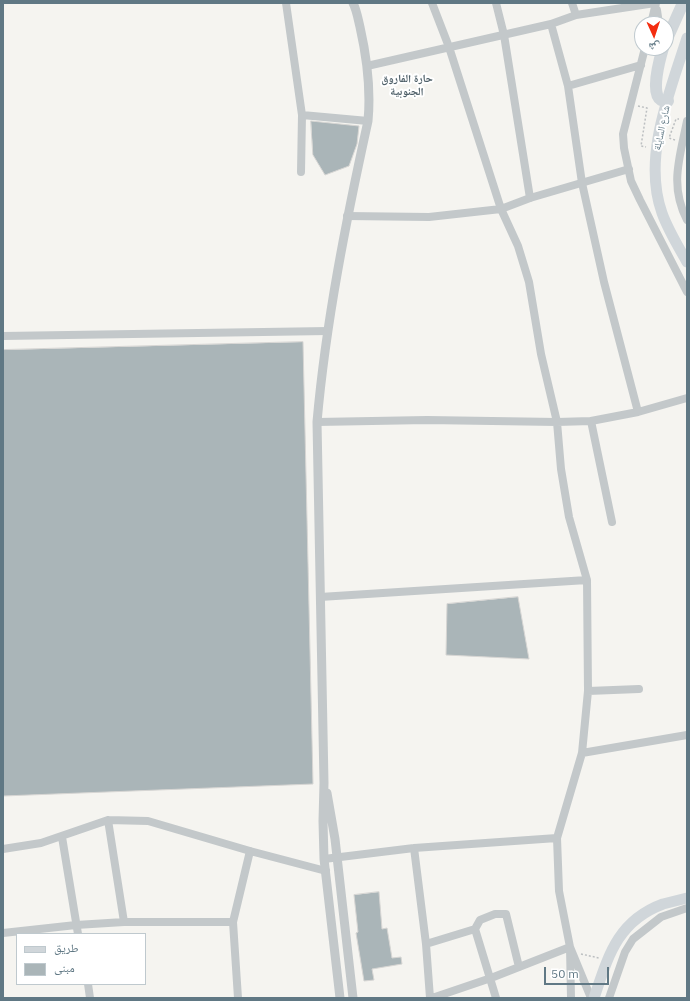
<!DOCTYPE html>
<meta charset="utf-8">
<style>
body{margin:0}
#map{position:relative;width:690px;height:1001px;overflow:hidden;background:#f5f4f0;font-family:"IBM Plex Sans","Noto Naskh Arabic",sans-serif}
canvas{display:block}
.frame{position:absolute;inset:0;border:4px solid #607884;pointer-events:none}
.legend{position:absolute;left:16px;top:933px;width:130px;height:52px;box-sizing:border-box;background:#fff;border:1px solid #bfc9ce;margin:0;padding:5px 7px;list-style:none;font-size:12px;color:#607884}
.legend li{display:flex;align-items:center;gap:8px;height:20px}
.legend b{width:20px;border:1px solid #bfc9ce}
.north{position:absolute;left:634px;top:16px;width:40px;height:40px;box-sizing:border-box;background:#fff;border:1px solid #bfc9ce;border-radius:50%;rotate:177deg;font-size:11px;font-weight:700;line-height:16px;text-align:center;color:#607884}
.north::after{content:'';display:block;margin:auto;width:14px;height:18px;background:#f42d10;clip-path:polygon(50% 0,100% 100%,50% 72%,0 100%)}
.scale{position:absolute;left:544px;top:967px;width:65px;height:18px;box-sizing:border-box;border:2px solid #607884;border-top:0;padding-left:5px;font-size:12px;line-height:14px;white-space:nowrap;color:#607884;-webkit-text-stroke:3px #fff;paint-order:stroke}
</style>
<div id="map">
<canvas width="690" height="1001"></canvas>
<div class="frame"></div>
<ul class="legend">
<li><b style="height:5px;background:#d0d6da"></b>طريق</li>
<li><b style="height:11px;background:#aab5b8"></b>مبنى</li>
</ul>
<div class="north">ش</div>
<div class="scale">50 m</div>
</div>
<script>
const ctx = document.querySelector('canvas').getContext('2d');
ctx.lineJoin = 'round';
function fillPath(path, color) { ctx.fillStyle = color; ctx.fill(path, 'evenodd'); }
function stroke(path, color, width, dash) { ctx.strokeStyle = color; ctx.lineWidth = width; ctx.lineCap = dash ? 'butt' : 'round'; ctx.setLineDash(dash || []); ctx.stroke(path); }
function write(font, color, halo, rows, align = 'center') {
  ctx.font = font + ' "IBM Plex Sans","Noto Naskh Arabic",sans-serif'; ctx.lineWidth = 4; ctx.setLineDash([]); ctx.textBaseline = 'middle'; ctx.strokeStyle = halo; ctx.fillStyle = color; for (const [text, x, y, turn = 0] of rows) {
    ctx.save(); ctx.translate(x, y); ctx.rotate((+turn || 0) * Math.PI / 180); ctx.textAlign = isNaN(turn) ? turn : align; if (halo) ctx.strokeText(text, 0, 0); ctx.fillText(text, 0, 0); ctx.restore();
  }
}
const building = new Path2D(`
 M 311,121 L 359,126 L 357,144 L 349,166 L 325,175 L 313,155 Z
 M 303,342 L 313,784 L 3,796 L 3,350 Z
 M 518,597 L 529,659 L 446,655 L 447,604 Z
 M 379,892 L 382,929 L 387,928 L 392,958 L 401,957 L 402,964 L 372,969 L 374,980 L 364,981 L 356,933 L 358,932 L 354,895 Z`);
const path = new Path2D(`
 M 638,106 L 647,108 L 641,146 L 646,147
 M 675,140 L 669,138 L 676,119 L 679,119
 M 581,954 L 599,958`);
const minor = new Path2D(`
 M 286,3 L 302,115
 M 432,3 L 449,47 L 501,209 L 518,246 L 529,282 L 541,354 L 557,422 L 561,469 L 569,517 L 587,580 L 588,691 L 582,753 L 557,838 L 559,891 L 570,947 L 591,998
 M 496,3 L 504,35 L 530,198
 M 572,3 L 576,15
 M 657,10 L 659,24
 M 551,24 L 568,86 L 582,183 L 604,282 L 638,412
 M 651,24 L 656,3
 M 645,48 L 623,134 L 624,148 L 631,181 L 640,200 L 687,292
 M 367,66 L 551,24 L 576,15 L 655,3
 M 568,86 L 641,65
 M 687,121 C 680,157 669,185 687,220
 M 301,172 L 302,115 L 368,121
 M 347,216 L 429,217 L 501,209 L 530,198 L 629,169
 M 3,336 L 328,331
 M 591,421 L 612,522
 M 317,422 L 427,420 L 557,422 L 591,421 L 638,412 L 687,398
 M 320,597 L 587,580
 M 588,691 L 639,689
 M 582,753 L 687,735
 M 108,820 L 124,922
 M 62,837 L 78,934
 M 414,848 L 426,944 L 430,998
 M 3,849 L 41,843 L 108,820 L 148,821 L 250,851 L 326,871
 M 324,859 L 414,848 L 557,838
 M 233,922 L 250,851
 M 475,929 L 496,998
 M 3,933 L 76,925 L 124,922 L 233,922 L 238,998
 M 426,944 L 475,929 L 480,920 L 495,914 L 506,914 L 519,967
 M 88,984 L 90,998
 M 432,998 L 491,978 L 570,947 L 571,998
 M 609,998 L 625,952 L 633,939 L 661,917 L 687,908`);
const tertiary = new Path2D(`
 M 327,793 L 335,839 L 353,998
 M 340,998 L 324,859 L 323,821 L 324,783 L 317,422 C 326,321 346,221 368,121 C 371,89 367,58 360,27 C 358,19 357,11 353,3`);
const secondary = new Path2D(`
 M 687,38 C 670,92 642,157 662,213 C 668,230 678,246 687,262
 M 594,998 C 608,957 617,921 663,904 C 671,902 679,900 687,898`);
const primary = new Path2D(`
 M 666,41 L 683,3
 M 663,48 C 660,58 650,94 661,100 C 663,101 665,101 668,101`);
const streetNames = [
 ["شارع السايلة",662,128,-78]
];
const neighbourhoodNames = [
 ["حارة الفاروق",407,79],
 ["الجنوبية",407,92]
];
fillPath(building, '#aab5b8');
stroke(building, '#d6d5d3', 1);
stroke(path, '#bcbfc1', 1.5, [2, 2]);
stroke(minor, '#c3c8ca', 8);
stroke(tertiary, '#c3c8ca', 9);
stroke(secondary, '#d0d6da', 11);
stroke(primary, '#d0d6da', 12);
write('10px', '#607884', '#fff', streetNames);
write('bold 11px', '#4f6069', '#fff', neighbourhoodNames);
</script>
